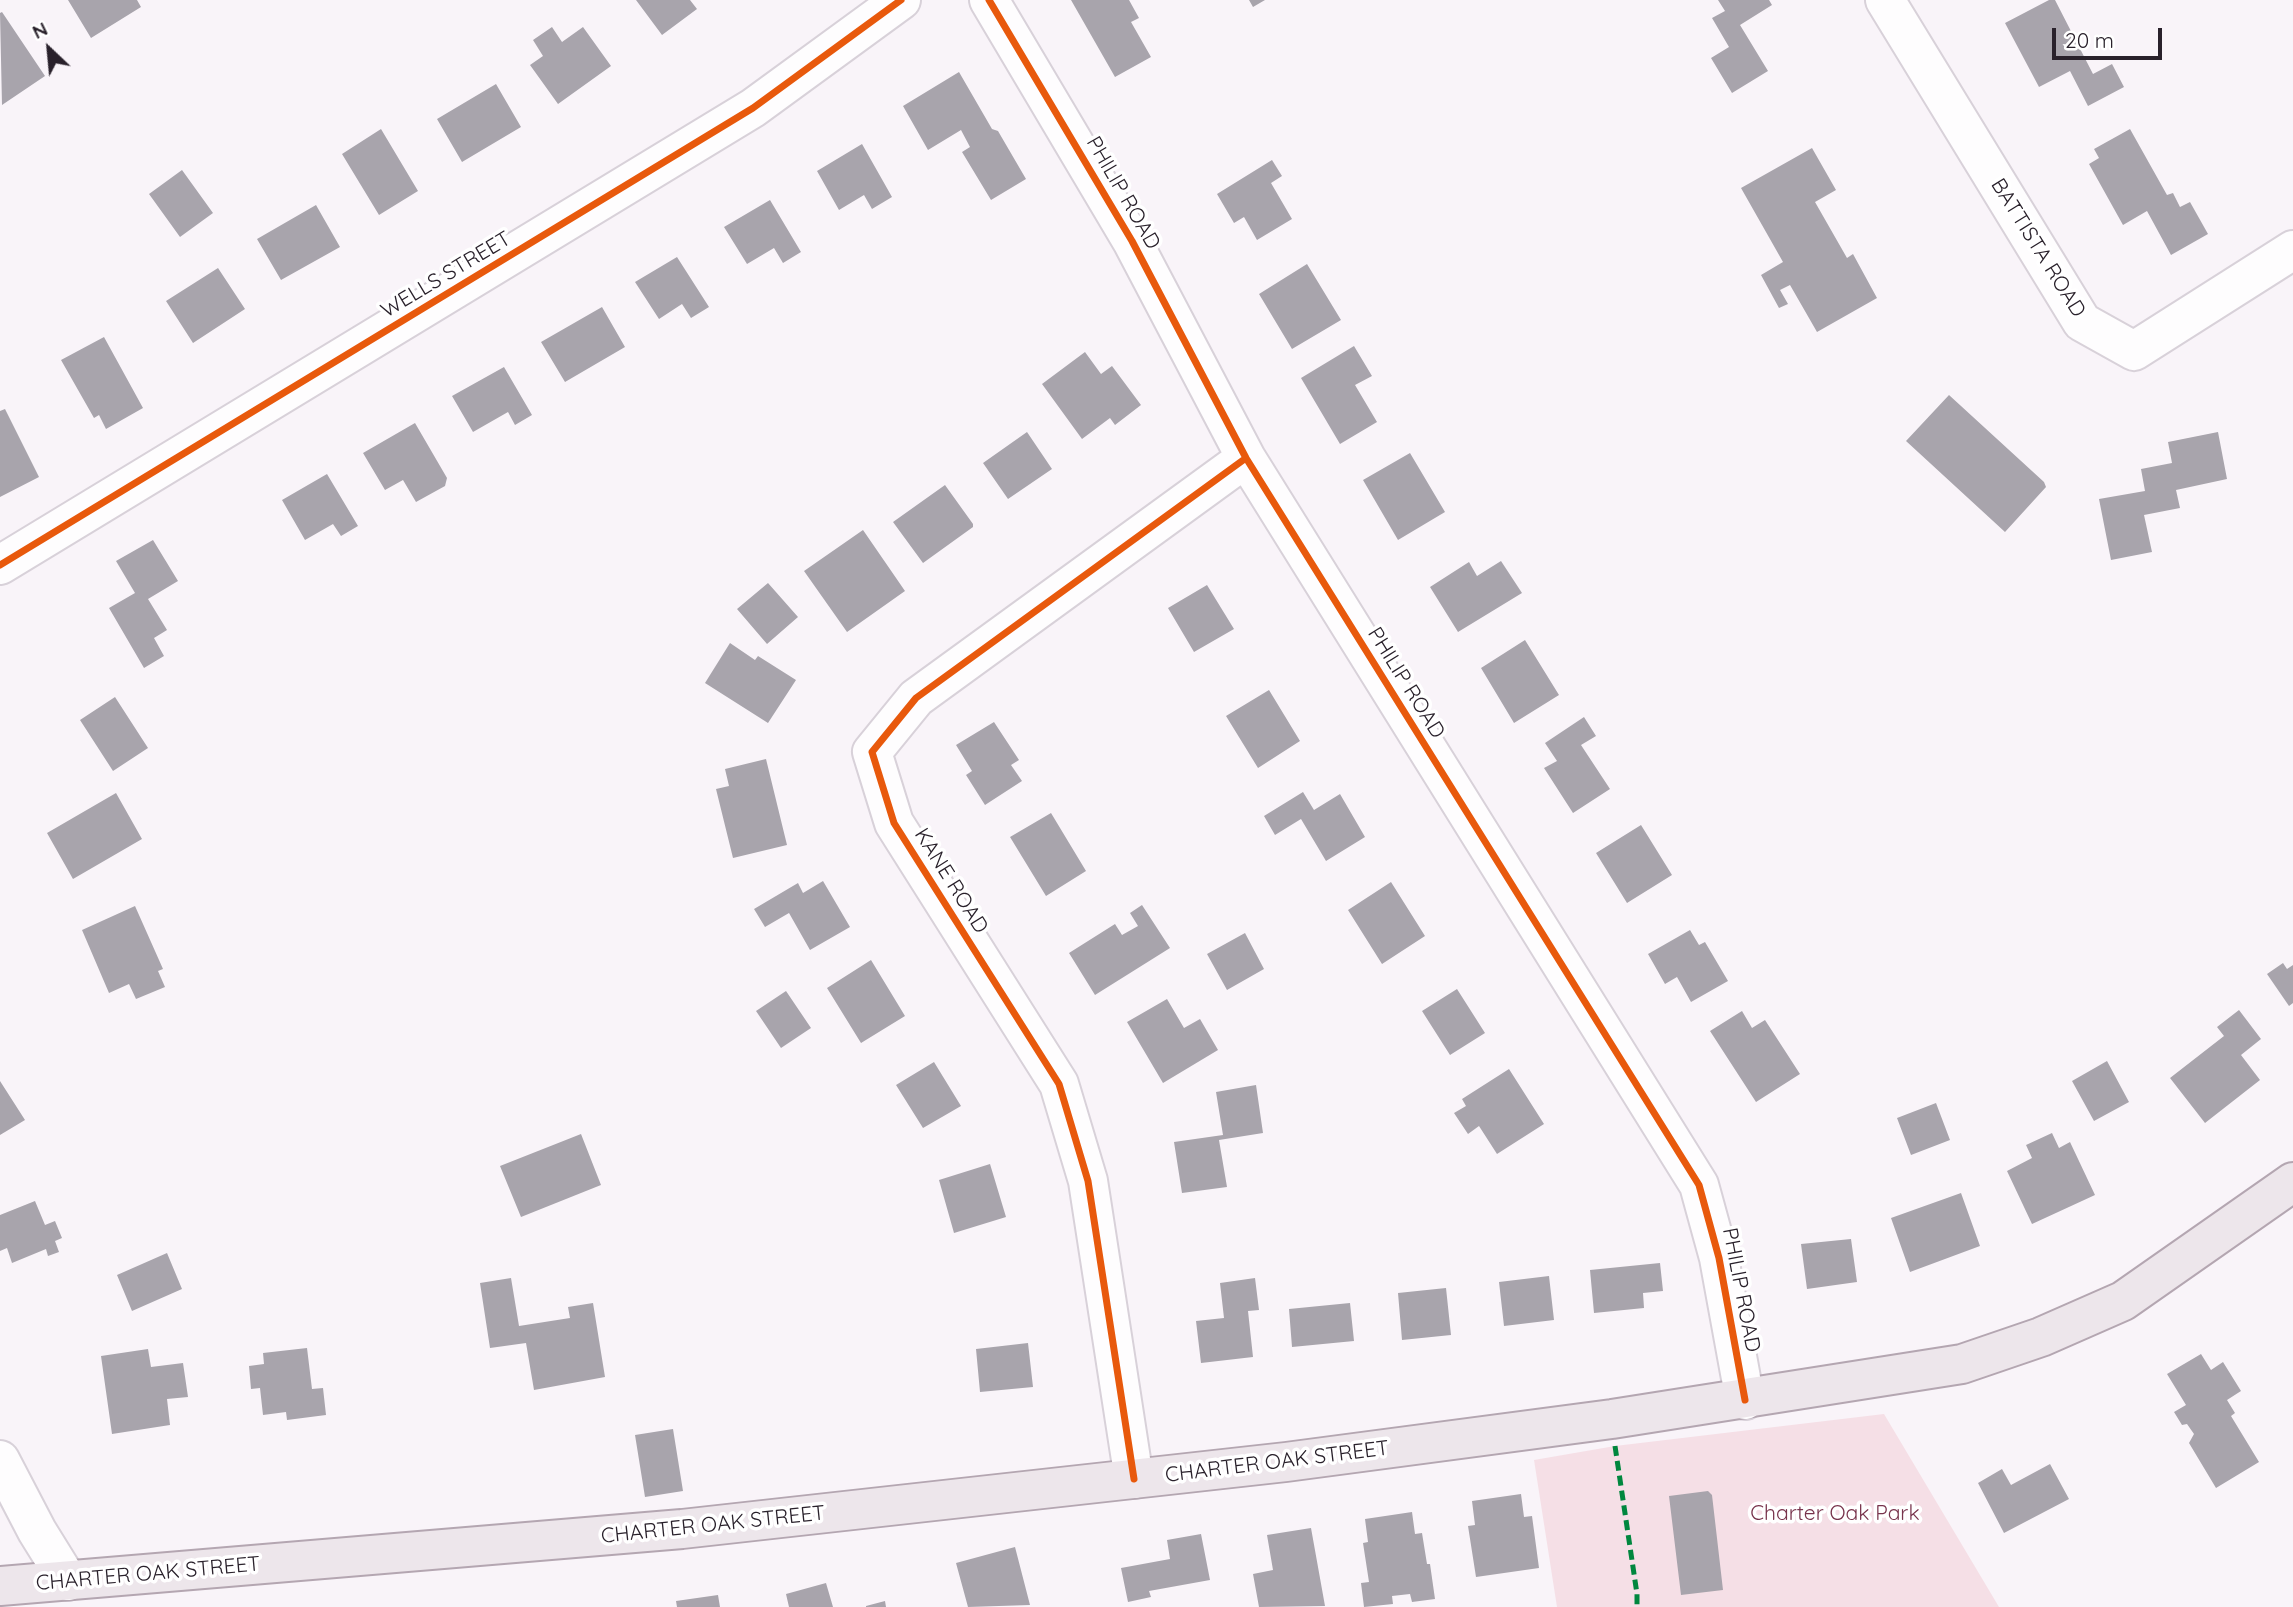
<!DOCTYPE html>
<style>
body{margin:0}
#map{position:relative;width:2293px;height:1607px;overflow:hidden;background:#f9f4f9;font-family:Quicksand,sans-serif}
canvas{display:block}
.north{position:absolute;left:14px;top:14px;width:70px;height:70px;-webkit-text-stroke:5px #fff;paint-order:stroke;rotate:334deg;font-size:19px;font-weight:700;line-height:28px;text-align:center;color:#29212b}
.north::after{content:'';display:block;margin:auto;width:24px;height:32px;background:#29212b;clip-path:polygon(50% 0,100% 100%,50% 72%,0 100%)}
.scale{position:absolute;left:2052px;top:28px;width:110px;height:32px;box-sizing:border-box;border:4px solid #29212b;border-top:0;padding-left:9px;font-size:21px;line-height:24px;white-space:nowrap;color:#29212b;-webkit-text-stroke:5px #fff;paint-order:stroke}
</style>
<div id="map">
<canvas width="2293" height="1607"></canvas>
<div class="north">N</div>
<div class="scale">20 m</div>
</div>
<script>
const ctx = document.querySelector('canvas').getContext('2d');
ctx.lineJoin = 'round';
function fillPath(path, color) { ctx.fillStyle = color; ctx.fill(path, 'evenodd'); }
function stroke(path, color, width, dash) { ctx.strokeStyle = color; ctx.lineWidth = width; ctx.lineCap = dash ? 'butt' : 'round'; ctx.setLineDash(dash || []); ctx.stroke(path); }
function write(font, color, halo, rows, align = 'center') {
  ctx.font = font + ' Quicksand,sans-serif'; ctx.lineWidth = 7; ctx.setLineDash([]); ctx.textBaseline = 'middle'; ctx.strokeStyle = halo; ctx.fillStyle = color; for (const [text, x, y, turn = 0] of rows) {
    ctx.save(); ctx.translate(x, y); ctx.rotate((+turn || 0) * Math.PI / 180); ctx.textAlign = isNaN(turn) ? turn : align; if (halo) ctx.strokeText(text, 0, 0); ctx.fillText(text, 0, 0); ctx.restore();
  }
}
const green = new Path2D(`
 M 1884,1414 L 1999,1607 L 1557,1607 L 1534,1460 L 1615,1446 Z`);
const building = new Path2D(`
 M 68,0 L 137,0 L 141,7 L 91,38 Z
 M 636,0 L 690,0 L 697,9 L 662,35 Z
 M 1071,0 L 1129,0 L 1139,18 L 1131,22 L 1151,57 L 1115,77 Z
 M 1249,0 L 1265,0 L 1253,7 Z
 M 1718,0 L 1769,0 L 1772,5 L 1740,25 L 1768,71 L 1732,93 L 1711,58 L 1729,47 L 1712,18 L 1725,11 Z
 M 2049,0 L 2055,0 L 2093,74 L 2112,64 L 2124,87 L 2088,106 L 2070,71 L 2039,87 L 2005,23 Z
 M 2,12 L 45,76 L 2,105 L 0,13 Z
 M 552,27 L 562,42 L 583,27 L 611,66 L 558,104 L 530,65 L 543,56 L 533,40 Z
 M 959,72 L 992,129 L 998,131 L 1026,179 L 991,200 L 962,152 L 970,147 L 961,130 L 928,150 L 903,106 Z
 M 496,84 L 521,127 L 462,162 L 437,119 Z
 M 381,129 L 418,191 L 379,215 L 342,154 Z
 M 2130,129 L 2167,195 L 2173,193 L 2180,207 L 2190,202 L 2208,234 L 2171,255 L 2147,211 L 2123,225 L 2089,164 L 2099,158 L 2094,149 Z
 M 862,144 L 892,197 L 872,209 L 864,195 L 839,210 L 817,171 Z
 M 1812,148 L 1836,190 L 1815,202 L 1847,258 L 1853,254 L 1877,298 L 1817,332 L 1790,285 L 1780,290 L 1788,304 L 1779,308 L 1761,275 L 1783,262 L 1741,188 Z
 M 1272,160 L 1282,176 L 1271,183 L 1292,219 L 1257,240 L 1244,217 L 1234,223 L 1217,194 Z
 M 182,170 L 213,213 L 180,237 L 149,194 Z
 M 770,200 L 801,252 L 783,263 L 774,248 L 747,264 L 724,227 Z
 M 316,205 L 340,247 L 281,280 L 257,239 Z
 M 677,257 L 709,307 L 691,318 L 682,304 L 659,319 L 635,282 Z
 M 1307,264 L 1341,320 L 1292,349 L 1259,294 Z
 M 218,268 L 245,309 L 193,343 L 166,301 Z
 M 602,307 L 625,347 L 565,382 L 541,342 Z
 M 104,337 L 143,408 L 106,429 L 99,415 L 94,418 L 61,360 Z
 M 1354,346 L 1372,376 L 1355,385 L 1377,422 L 1340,444 L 1301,378 Z
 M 1085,352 L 1101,374 L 1112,366 L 1141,405 L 1115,425 L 1110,418 L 1082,439 L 1042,384 Z
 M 504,367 L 532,415 L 515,425 L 508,412 L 473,432 L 452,396 Z
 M 1949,395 L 2044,482 L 2046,487 L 2005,532 L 1906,441 Z
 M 5,409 L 39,477 L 0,497 L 0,411 Z
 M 415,423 L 447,478 L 445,486 L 416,502 L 403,480 L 385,490 L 363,453 Z
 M 1027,432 L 1052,469 L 1008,499 L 983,463 Z
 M 2218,432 L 2227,479 L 2176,490 L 2180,508 L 2144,515 L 2152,552 L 2111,560 L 2099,499 L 2145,491 L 2141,469 L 2172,463 L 2168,442 Z
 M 1410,453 L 1445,512 L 1398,540 L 1363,480 Z
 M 327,474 L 358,526 L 341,536 L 333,524 L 305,540 L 282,500 Z
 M 945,485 L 973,524 L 973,527 L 923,563 L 893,522 Z
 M 863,530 L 905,591 L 847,632 L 804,571 Z
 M 153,540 L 178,581 L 148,599 L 167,630 L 154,638 L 164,656 L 144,668 L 109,608 L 135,593 L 116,561 Z
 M 1501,561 L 1522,593 L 1458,632 L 1430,587 L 1469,562 L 1477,576 Z
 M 768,583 L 798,617 L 767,644 L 737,609 Z
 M 1207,585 L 1234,629 L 1194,652 L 1168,608 Z
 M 1525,640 L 1559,695 L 1514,723 L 1481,668 Z
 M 730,643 L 755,660 L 758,656 L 796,680 L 768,723 L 705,683 Z
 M 1269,690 L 1300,741 L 1258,768 L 1226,716 Z
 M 115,697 L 148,748 L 113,771 L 80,720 Z
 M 1584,717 L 1596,736 L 1581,745 L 1610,789 L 1573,813 L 1544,768 L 1557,761 L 1545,743 Z
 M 994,722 L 1019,760 L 1011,765 L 1022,781 L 985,805 L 966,775 L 972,771 L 956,745 Z
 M 766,759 L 787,845 L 733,858 L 716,789 L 729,786 L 725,769 Z
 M 1303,792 L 1314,810 L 1340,794 L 1365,837 L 1326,861 L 1301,819 L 1275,835 L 1264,816 Z
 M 116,793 L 142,839 L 73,879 L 47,833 Z
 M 1051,813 L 1086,871 L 1046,896 L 1010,837 Z
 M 1641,825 L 1672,875 L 1627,903 L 1596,853 Z
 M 823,881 L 850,927 L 810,950 L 789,913 L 765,927 L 754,909 L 798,883 L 803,893 Z
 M 1391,882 L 1425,936 L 1382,964 L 1348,910 Z
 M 1142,905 L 1170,948 L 1095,995 L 1069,953 L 1115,924 L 1122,935 L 1138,926 L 1130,913 Z
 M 135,906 L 163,969 L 158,971 L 165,987 L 136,999 L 129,984 L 109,993 L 82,930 Z
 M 1690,930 L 1699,945 L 1705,942 L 1728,981 L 1691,1002 L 1677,977 L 1665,984 L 1648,954 Z
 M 1245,933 L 1264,969 L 1227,990 L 1207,954 Z
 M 871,960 L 905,1016 L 861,1043 L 827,988 Z
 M 2283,963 L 2287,969 L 2293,965 L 2293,1003 L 2289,1006 L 2267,974 Z
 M 1457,989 L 1485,1033 L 1450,1055 L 1422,1011 Z
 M 786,991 L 811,1028 L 781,1048 L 756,1011 Z
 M 1167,999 L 1184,1028 L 1200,1019 L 1218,1050 L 1163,1083 L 1127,1022 Z
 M 2239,1010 L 2261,1039 L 2241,1055 L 2260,1080 L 2205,1123 L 2170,1078 L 2224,1036 L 2217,1027 Z
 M 1742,1011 L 1752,1028 L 1765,1020 L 1800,1074 L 1756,1102 L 1710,1031 Z
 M 2107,1061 L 2129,1102 L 2094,1121 L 2072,1081 Z
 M 934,1062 L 961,1106 L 923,1128 L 896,1085 Z
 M 1509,1069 L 1544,1124 L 1497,1154 L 1479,1126 L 1468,1134 L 1454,1113 L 1466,1106 L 1462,1099 Z
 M 0,1081 L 25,1120 L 0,1135 Z
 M 1256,1085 L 1263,1133 L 1219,1140 L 1227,1187 L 1182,1193 L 1174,1142 L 1223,1135 L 1216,1092 Z
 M 1936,1103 L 1950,1140 L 1911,1155 L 1897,1118 Z
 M 2052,1133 L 2059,1148 L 2070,1142 L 2095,1195 L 2032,1224 L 2007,1171 L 2032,1158 L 2026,1145 Z
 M 581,1134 L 601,1185 L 521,1217 L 500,1166 Z
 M 990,1164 L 1006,1217 L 954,1233 L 939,1180 Z
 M 1961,1193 L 1980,1246 L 1910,1272 L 1891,1218 Z
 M 35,1201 L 45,1225 L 55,1221 L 62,1238 L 55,1241 L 59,1252 L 48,1256 L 46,1249 L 12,1263 L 7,1248 L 0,1251 L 0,1215 Z
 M 1851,1239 L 1857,1282 L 1807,1289 L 1801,1244 Z
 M 167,1253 L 182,1289 L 132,1311 L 117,1275 Z
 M 1660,1263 L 1663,1291 L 1643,1293 L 1644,1308 L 1594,1313 L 1590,1270 Z
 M 1549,1276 L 1554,1320 L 1504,1326 L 1499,1282 Z
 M 511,1278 L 519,1326 L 570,1318 L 568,1307 L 593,1303 L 605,1377 L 534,1390 L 526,1343 L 490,1348 L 480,1283 Z
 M 1255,1278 L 1259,1310 L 1248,1311 L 1253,1357 L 1201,1363 L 1196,1321 L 1224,1318 L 1220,1283 Z
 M 1446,1288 L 1451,1335 L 1402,1340 L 1398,1293 Z
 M 1350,1303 L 1354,1341 L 1292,1347 L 1289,1309 Z
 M 1028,1343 L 1033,1387 L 980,1392 L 976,1349 Z
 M 307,1348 L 312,1389 L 323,1388 L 326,1415 L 287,1420 L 286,1412 L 263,1415 L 260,1388 L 251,1389 L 249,1366 L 264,1364 L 263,1353 Z
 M 148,1349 L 151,1367 L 183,1363 L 188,1397 L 167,1399 L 170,1425 L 112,1434 L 101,1356 Z
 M 2201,1354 L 2211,1370 L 2223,1362 L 2241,1391 L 2227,1400 L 2235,1413 L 2231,1416 L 2259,1462 L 2216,1488 L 2189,1443 L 2194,1434 L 2187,1424 L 2182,1425 L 2174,1412 L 2186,1405 L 2167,1374 Z
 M 673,1429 L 683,1491 L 645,1497 L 635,1435 Z
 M 2050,1464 L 2069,1499 L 2004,1533 L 1978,1483 L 2002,1469 L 2011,1485 Z
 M 1708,1491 L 1712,1495 L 1723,1590 L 1681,1595 L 1669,1496 Z
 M 1521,1494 L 1524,1517 L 1532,1516 L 1539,1568 L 1476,1577 L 1468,1526 L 1475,1525 L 1472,1501 Z
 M 1412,1512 L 1415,1534 L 1422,1533 L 1427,1564 L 1430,1564 L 1435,1599 L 1412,1602 L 1410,1594 L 1392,1596 L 1393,1604 L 1364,1607 L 1361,1583 L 1369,1582 L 1363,1543 L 1368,1542 L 1365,1519 Z
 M 1311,1528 L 1325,1606 L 1259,1607 L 1253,1574 L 1273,1570 L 1267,1535 Z
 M 1201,1534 L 1210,1580 L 1149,1591 L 1151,1597 L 1128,1602 L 1121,1568 L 1170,1559 L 1167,1540 Z
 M 1015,1547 L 1030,1605 L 968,1607 L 956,1563 Z
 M 826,1583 L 833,1607 L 789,1607 L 786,1594 Z
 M 718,1595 L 720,1607 L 677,1607 L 676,1601 Z
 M 885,1601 L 886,1607 L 866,1607 L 866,1606 Z`);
const minor = new Path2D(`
 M 989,0 L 1132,241 L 1246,458 L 1699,1185 L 1719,1258 L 1745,1400
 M 1885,0 L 2082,322 L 2134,351 L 2293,250
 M 0,565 L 753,108 L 901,0
 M 0,1460 L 37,1531 L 68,1581
 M 1134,1479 L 1088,1181 L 1059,1084 L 894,823 L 872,752 L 916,698 L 1246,458`);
const major = new Path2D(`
 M 0,1586 L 682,1529 L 1286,1462 L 1612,1419 L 1962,1364 L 2041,1337 L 2123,1301 L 2293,1182`);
const quiet = new Path2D(`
 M 1615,1446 L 1637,1594 L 1637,1607`);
const cycleway = new Path2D(`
 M 989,0 L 1132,241 L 1246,458 L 1699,1185 L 1719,1258 L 1745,1400
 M 0,565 L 753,108 L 901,0
 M 1134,1479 L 1088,1181 L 1059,1084 L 894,823 L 872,752 L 916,698 L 1246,458`);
const streetNames = [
 ["PHILIP ROAD",1123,193,60],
 ["BATTISTA ROAD",2038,248,58],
 ["WELLS STREET",446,275,-31],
 ["PHILIP ROAD",1406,683,58],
 ["KANE ROAD",951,881,58],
 ["PHILIP ROAD",1741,1290,79],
 ["CHARTER OAK STREET",1277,1462,-7],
 ["CHARTER OAK STREET",713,1525,-6],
 ["CHARTER OAK STREET",148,1574,-5]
];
const parkNames = [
 ["Charter Oak Park",1835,1514]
];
fillPath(green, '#f5dfe6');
fillPath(building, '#a8a4ac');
stroke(minor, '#d8d1d9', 42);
stroke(major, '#b4a6b1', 42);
stroke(minor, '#fefdfe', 38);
stroke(major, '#ede6eb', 38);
stroke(quiet, '#00873e', 5, [10, 5]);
stroke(cycleway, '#e8590c', 7);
write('21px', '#29212b', '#fff', streetNames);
write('21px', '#78334c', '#fff', parkNames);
</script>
